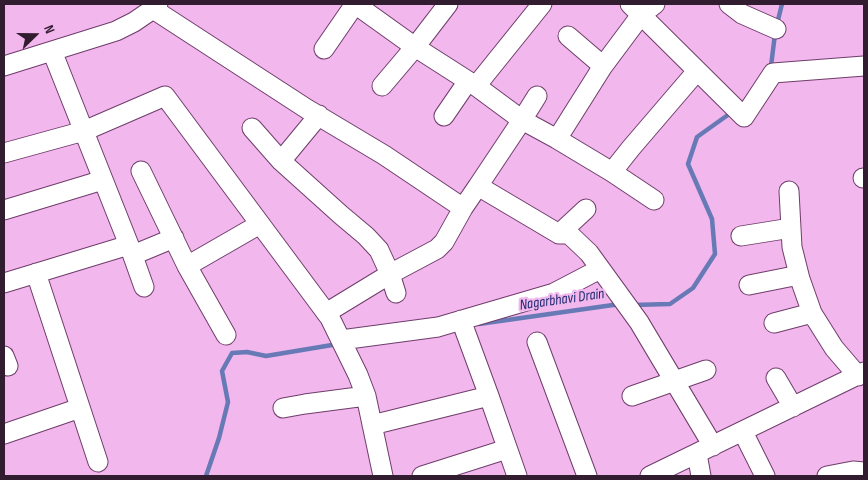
<!DOCTYPE html>
<html>
<head>
<meta charset="utf-8">
<style>
  body { margin:0 }
  #map { position:relative; width:868px; height:480px; overflow:hidden; background:#f2b7ec; font-family:"Sofia Sans Condensed",sans-serif }
  canvas { display:block }
  .frame { position:absolute; inset:0; border:5px solid #321c30; pointer-events:none }
  .north { position:absolute; left:10px; top:10px; width:50px; height:50px; -webkit-text-stroke:4px #f2b7ec; paint-order:stroke; rotate:68deg; font-size:14px; font-weight:700; line-height:20px; text-align:center; color:#321c30 }
  .north::after { content:''; display:block; margin:auto; width:18px; height:22px; background:#321c30; clip-path:polygon(50% 0,100% 100%,50% 72%,0 100%) }
</style>
</head>
<body>
<div id="map">
<canvas width="868" height="480"></canvas>
<div class="frame"></div>
<div class="north">N</div>
</div>
<script>
const ctx = document.querySelector('canvas').getContext('2d');
ctx.lineJoin = 'round';
const shape = rows => new Path2D(rows.map(r => 'M' + r).join(''));
function strokePath(path, color, width, dash) { ctx.strokeStyle = color; ctx.lineWidth = width; ctx.lineCap = dash ? 'butt' : 'round'; ctx.setLineDash(dash || []); ctx.stroke(path); }
function label(font, color, halo, rows, align = 'center') {
  ctx.font = font + ' "Sofia Sans Condensed",sans-serif'; ctx.lineWidth = 4.5; ctx.setLineDash([]); ctx.textBaseline = 'middle'; ctx.strokeStyle = halo; ctx.fillStyle = color; for (const [text, x, y, turn = 0] of rows) {
    ctx.save(); ctx.translate(x, y); ctx.rotate((+turn || 0) * Math.PI / 180); ctx.textAlign = isNaN(turn) ? turn : align; if (halo) ctx.strokeText(text, 0, 0); ctx.fillText(text, 0, 0); ctx.restore();
  }
}
const stream = shape([
  [777,24,782,4],
  [769,68,771,66,775,34],
  [633,305,670,304,693,288,715,254,712,219,688,164,697,137,732,112],
  [479,324,613,305,620,305],
  [206,476,219,438,228,402,222,371,232,353,247,352,266,356,338,344]
]);
const minor = shape([
  [355,4,415,47,476,86,522,120,557,139,603,66,641,15,655,4],
  [630,4,744,117,773,73,864,66],
  [729,4,742,14,776,29],
  [153,9,307,109,384,155,463,208,478,186,559,234,569,234,589,253,639,322,713,446],
  [568,36,603,66],
  [324,49,355,4],
  [52,51,129,245,144,287],
  [4,66,116,31,134,22,153,9,158,4],
  [382,86,415,47,448,4],
  [476,86,542,4],
  [444,116,468,81],
  [252,128,281,161,341,215,366,236,379,250,390,274,396,293],
  [557,139,612,172,631,148,697,71],
  [4,153,84,131,165,96,330,318,358,375,366,396,383,476],
  [281,161,319,115],
  [141,171,187,266,226,335],
  [612,172,654,200],
  [863,178,864,178],
  [478,186,522,120,537,96],
  [789,191,792,247,800,279,812,313,834,348,858,376],
  [4,210,103,180],
  [559,234,586,209],
  [741,236,791,228],
  [133,255,174,238],
  [187,266,260,224],
  [36,273,98,462],
  [4,283,129,245],
  [749,285,799,275],
  [326,313,390,274,437,249,444,242,463,208],
  [461,320,489,396,517,476],
  [774,323,812,313],
  [341,340,438,327,554,293,600,269],
  [537,342,587,476],
  [4,356,8,366],
  [776,378,793,407],
  [632,396,706,370],
  [283,408,305,404,366,396],
  [372,425,489,396],
  [743,432,765,476],
  [4,434,80,408],
  [697,454,701,476],
  [422,476,507,449],
  [650,476,864,372],
  [827,476,853,471,864,472]
]);
const waterNames = [
  ["Nagarbhavi Drain",562,300,-8]
];
strokePath(stream, '#677ab6', 4.5);
strokePath(minor, '#6f3d6b', 21);
strokePath(minor, '#fff', 19);
label('italic 15px', '#1c2971', '#f2b7ec', waterNames);
</script>
</body>
</html>
